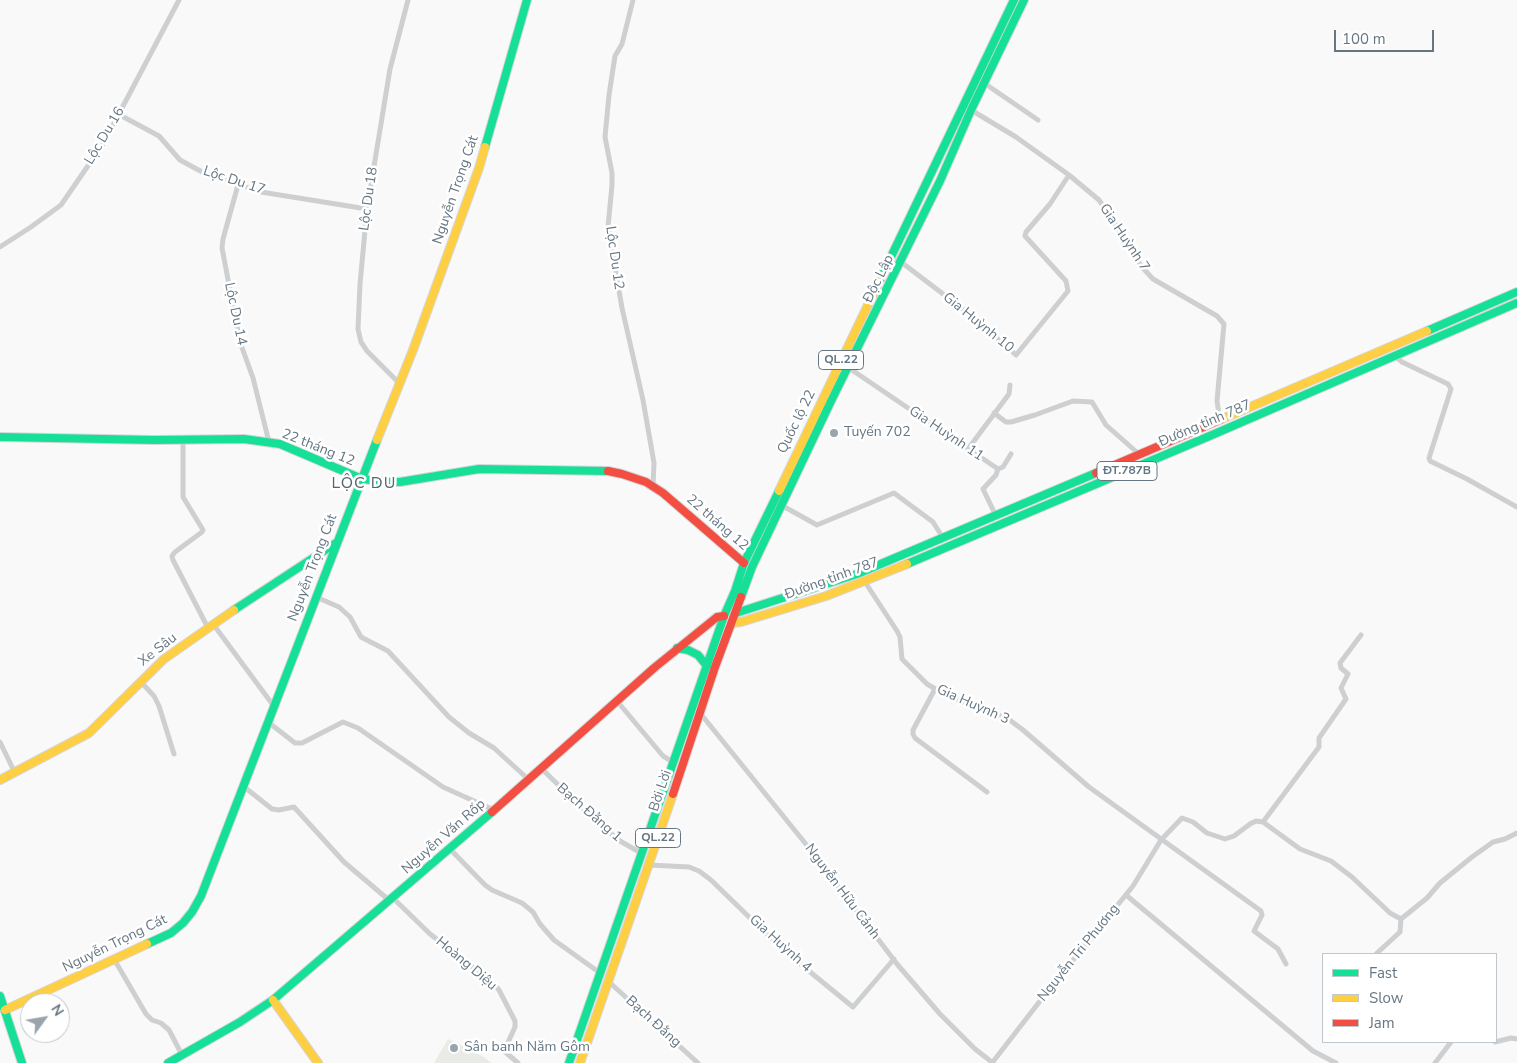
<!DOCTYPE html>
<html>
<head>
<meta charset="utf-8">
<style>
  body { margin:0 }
  #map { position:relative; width:1517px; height:1063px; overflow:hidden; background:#f9f9f9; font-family:"Nunito Sans",sans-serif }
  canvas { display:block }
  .legend { position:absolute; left:1322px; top:953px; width:175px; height:90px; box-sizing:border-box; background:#fff; border:1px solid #c1c8cd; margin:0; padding:6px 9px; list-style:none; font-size:15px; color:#657683 }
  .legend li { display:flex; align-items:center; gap:10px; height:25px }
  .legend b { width:25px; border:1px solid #c1c8cd }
  .north { position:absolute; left:20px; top:993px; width:50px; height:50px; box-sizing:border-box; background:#fff; border:1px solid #c1c8cd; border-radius:50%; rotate:58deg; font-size:14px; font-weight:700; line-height:20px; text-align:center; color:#657683 }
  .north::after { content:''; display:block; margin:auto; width:18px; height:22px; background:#99a4ac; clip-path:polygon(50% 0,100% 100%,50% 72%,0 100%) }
  .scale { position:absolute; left:1334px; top:30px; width:100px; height:22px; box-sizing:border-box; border:2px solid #657683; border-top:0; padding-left:6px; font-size:15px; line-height:18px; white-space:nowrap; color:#657683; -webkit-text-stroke:4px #fff; paint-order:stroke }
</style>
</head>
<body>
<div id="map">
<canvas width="1517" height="1063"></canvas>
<ul class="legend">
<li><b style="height:6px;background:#16e098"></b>Fast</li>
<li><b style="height:6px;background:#ffcf43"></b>Slow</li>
<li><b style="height:6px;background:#f24e42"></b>Jam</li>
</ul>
<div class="north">N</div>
<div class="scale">100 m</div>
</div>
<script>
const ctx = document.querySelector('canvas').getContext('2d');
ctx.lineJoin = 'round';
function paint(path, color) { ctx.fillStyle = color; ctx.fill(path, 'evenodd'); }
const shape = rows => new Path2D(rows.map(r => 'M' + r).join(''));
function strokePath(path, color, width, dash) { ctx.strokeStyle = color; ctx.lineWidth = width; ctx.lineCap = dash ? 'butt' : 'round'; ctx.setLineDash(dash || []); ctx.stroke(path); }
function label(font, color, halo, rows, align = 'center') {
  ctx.font = font + ' "Nunito Sans",sans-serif'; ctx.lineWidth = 5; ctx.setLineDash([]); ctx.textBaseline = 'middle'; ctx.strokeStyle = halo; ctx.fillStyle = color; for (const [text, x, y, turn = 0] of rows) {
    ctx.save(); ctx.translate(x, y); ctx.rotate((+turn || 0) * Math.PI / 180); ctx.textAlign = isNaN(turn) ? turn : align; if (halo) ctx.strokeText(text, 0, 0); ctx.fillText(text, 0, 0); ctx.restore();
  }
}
const green = shape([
  [448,1039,482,1056,492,1063,434,1063]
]);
const street = shape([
  [633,0,622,44,615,56,609,95,605,137,612,173,612,185,608,227,622,308,643,400,654,463,653,486],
  [984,83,1038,120],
  [971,110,1016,137,1069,175,1099,200,1120,231,1141,266,1153,279,1217,316,1224,324,1217,401,1220,421],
  [118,114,159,136,180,160,204,173,261,192,367,209],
  [238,185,223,239,222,248,240,342,253,378,269,442],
  [0,247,31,227,61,205,103,144,179,0],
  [901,262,972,316,1016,355,1068,291,1066,281,1025,236,1026,232,1050,204,1069,175],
  [1395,356,1402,362,1448,384,1451,389,1429,458,1430,461,1467,479,1517,507],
  [849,368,998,469],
  [400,384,367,351,361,342,358,329,360,284,367,209,390,69,408,0],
  [994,413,1006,422,1011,422,1035,415,1073,401,1092,402,1106,425,1140,455],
  [183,441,183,497,203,530,202,532,175,552,172,556,173,560,208,628],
  [968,449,1009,394,1010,385],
  [998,469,1003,467,1011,454],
  [781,505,817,525,894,493,933,522,943,538],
  [996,516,983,489,996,475,998,469],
  [865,582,897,631,900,637,902,659,927,684,949,697,1007,718,1023,730,1089,787,1261,911,1262,915,1254,931,1278,949,1286,964],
  [316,597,339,607,350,617,361,637,388,651,449,717,469,733,494,748,528,779],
  [213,624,273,705],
  [140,681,154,696,159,706,174,754],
  [935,689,913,730,913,734,915,738,987,792],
  [617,701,663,756,673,762],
  [700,713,805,843,897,964,940,1014,975,1049,993,1063],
  [268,722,295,743,302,743,343,722,358,728,443,787,494,810],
  [0,742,15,773],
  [541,768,592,818,620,841,641,853],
  [243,786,272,809,279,810,294,807,344,862,390,901],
  [1263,822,1319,747,1319,738,1346,699,1341,688,1348,674,1341,668,1340,663,1361,635],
  [450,849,485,885,492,890,522,903,533,912,540,924,554,940,600,973],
  [649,865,689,867,699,871,711,880,782,949,853,1007,894,959],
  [1126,895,1313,1051,1336,1063],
  [393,898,430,934,492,982,499,990,515,1021,515,1027,504,1051,518,1063],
  [1376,954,1400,932,1401,919],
  [114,959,146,1014,152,1020,161,1023,169,1030,182,1055],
  [608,981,698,1063],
  [1495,1042,1511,1038,1517,1039],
  [992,1063,1040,1001,1133,886,1161,840,1182,818,1193,822,1207,833,1225,839,1234,836,1250,824,1256,821,1263,822,1300,849,1331,861,1352,877,1390,913,1401,919,1427,898,1440,883,1472,857,1493,842,1505,839,1517,833],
  [1435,1063,1451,1042]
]);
const fast = shape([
  [485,147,527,0],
  [879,282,1014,0],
  [1427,331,1517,292],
  [0,437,154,440,244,439,280,444,362,479,387,482,400,482,479,469,608,471],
  [907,564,1212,435,1517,303],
  [741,597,752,567,831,401,940,181,971,110,1024,0],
  [234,610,336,543],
  [736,613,857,574,1096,473],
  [677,648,688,650,698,655,707,666],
  [147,944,171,933,183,923,192,912,201,896,377,440],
  [0,996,22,1063],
  [168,1063,240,1022,273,1000,492,812],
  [569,1063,724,616,735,591,744,563,779,491]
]);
const slow = shape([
  [1222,419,1427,331],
  [377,440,413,350,479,168,485,147],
  [779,491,879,282],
  [732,623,741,622,826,596,907,564],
  [0,780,89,733,164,659,234,610],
  [273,1000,318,1063],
  [5,1010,147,944],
  [580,1063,673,794]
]);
const jam = shape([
  [608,471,622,474,646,482,663,493,744,563],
  [1096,473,1222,419],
  [673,794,715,667,741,597],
  [492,812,654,668,717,617,724,616]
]);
const markers = [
  [834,433,5,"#99a4ac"],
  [454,1048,5,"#99a4ac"]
];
const shields = [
  [841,360,45],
  [1127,471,60],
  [658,838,45]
];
const shieldNames = [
  ["QL.22",841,360],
  ["ĐT.787B",1127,471],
  ["QL.22",658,838]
];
const streetNames = [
  ["Lộc Du 16",105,136,-59],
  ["Lộc Du 17",234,181,18],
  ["Nguyễn Trọng Cát",456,190,-71],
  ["Lộc Du 18",369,199,-82],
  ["Gia Huỳnh 7",1124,238,56],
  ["Lộc Du 12",614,258,82],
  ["Độc Lập",879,279,-64],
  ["Lộc Du 14",235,314,78],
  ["Gia Huỳnh 10",978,323,39],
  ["Quốc lộ 22",797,422,-64],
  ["Đường tỉnh 787",1205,424,-23],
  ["Gia Huỳnh 11",946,434,34],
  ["22 tháng 12",318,448,22],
  ["22 tháng 12",717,523,41],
  ["Nguyễn Trọng Cát",313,568,-69],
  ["Đường tỉnh 787",832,579,-20],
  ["Xe Sâu",158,650,-38],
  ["Gia Huỳnh 3",973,705,24],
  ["Bời Lời",661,791,-71],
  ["Bạch Đằng 1",589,813,41],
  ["Nguyễn Văn Rốp",444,837,-41],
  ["Nguyễn Hữu Cảnh",842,892,53],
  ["Nguyễn Trọng Cát",115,944,-26],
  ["Gia Huỳnh 4",780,944,42],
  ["Nguyễn Tri Phương",1079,953,-51],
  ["Hoàng Diệu",466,964,40],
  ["Bạch Đằng",653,1022,42]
];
const poiNames = [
  ["Tuyến 702",844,433],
  ["Sân banh Năm Gôm",464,1048]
];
const quarterNames = [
  ["LỘC DU",364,484]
];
paint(green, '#e8ebe6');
strokePath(fast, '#d5d6d7', 10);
strokePath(slow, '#d5d6d7', 10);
strokePath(jam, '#d5d6d7', 10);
strokePath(street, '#cecfd0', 5);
strokePath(fast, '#16e098', 8);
strokePath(slow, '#ffcf43', 8);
strokePath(jam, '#f24e42', 8);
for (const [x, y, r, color] of markers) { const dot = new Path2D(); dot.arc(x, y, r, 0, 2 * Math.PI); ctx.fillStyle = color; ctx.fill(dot); strokePath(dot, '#fff', 2); }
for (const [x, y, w] of shields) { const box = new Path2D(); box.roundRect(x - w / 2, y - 9.5, w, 19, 4); ctx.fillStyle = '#fff'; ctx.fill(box); strokePath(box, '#657683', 1); }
label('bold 12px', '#657683', null, shieldNames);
label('14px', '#657683', '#fff', streetNames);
label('14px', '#657683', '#fff', poiNames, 'left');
ctx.letterSpacing = '1px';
label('16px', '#57646e', '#fff', quarterNames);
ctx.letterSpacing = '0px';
</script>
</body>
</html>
